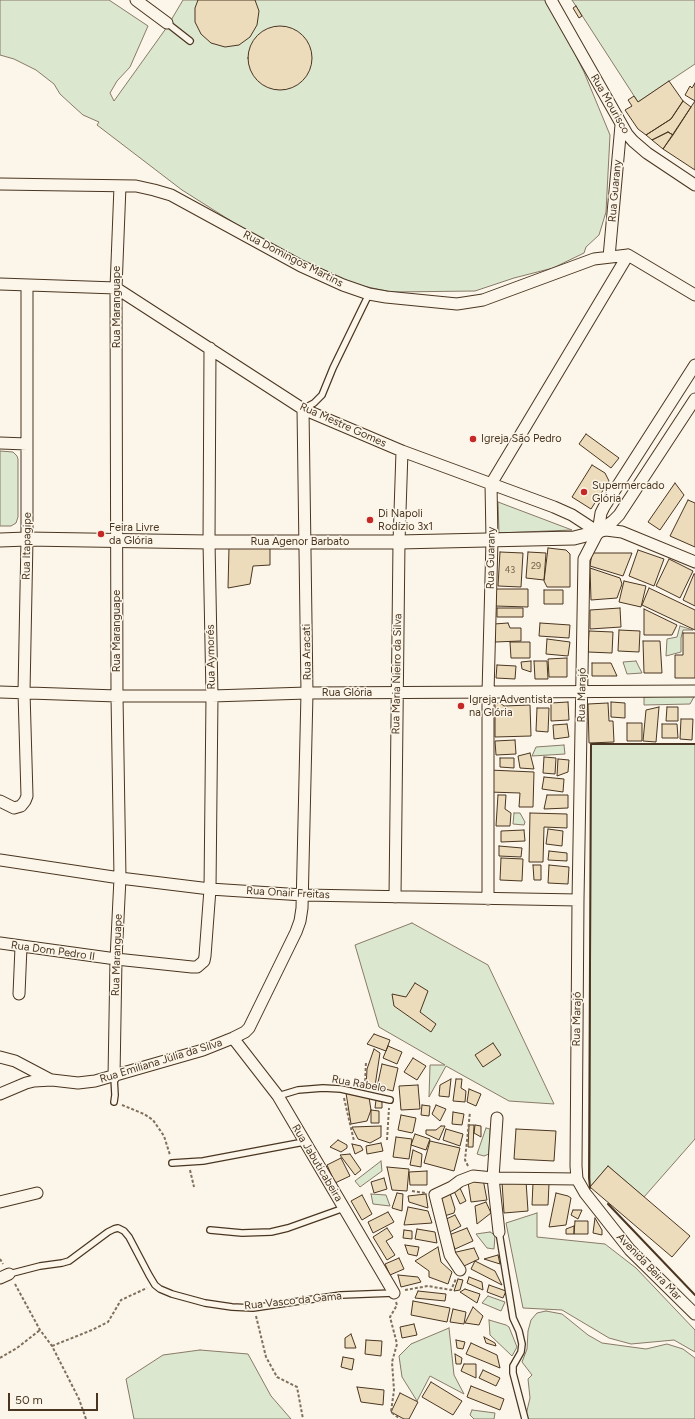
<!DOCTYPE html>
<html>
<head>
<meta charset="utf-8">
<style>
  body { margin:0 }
  #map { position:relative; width:695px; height:1419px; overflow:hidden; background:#fbf6e9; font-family:Figtree,sans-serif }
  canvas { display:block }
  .scale { position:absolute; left:8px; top:1393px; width:90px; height:18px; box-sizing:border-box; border:2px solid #4a3520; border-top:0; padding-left:5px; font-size:12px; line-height:14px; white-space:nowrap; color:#4a3520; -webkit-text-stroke:3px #fbf6e9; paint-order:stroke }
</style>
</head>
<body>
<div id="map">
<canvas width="695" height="1419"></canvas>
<div class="scale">50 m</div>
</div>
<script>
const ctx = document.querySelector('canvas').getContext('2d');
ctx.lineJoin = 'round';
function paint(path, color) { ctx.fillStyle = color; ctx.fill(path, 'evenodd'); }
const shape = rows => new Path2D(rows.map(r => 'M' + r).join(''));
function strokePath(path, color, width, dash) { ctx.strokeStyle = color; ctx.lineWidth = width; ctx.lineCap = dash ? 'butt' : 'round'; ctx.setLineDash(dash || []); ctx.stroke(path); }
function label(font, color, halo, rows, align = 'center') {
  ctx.font = font + ' Figtree,sans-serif'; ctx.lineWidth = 3; ctx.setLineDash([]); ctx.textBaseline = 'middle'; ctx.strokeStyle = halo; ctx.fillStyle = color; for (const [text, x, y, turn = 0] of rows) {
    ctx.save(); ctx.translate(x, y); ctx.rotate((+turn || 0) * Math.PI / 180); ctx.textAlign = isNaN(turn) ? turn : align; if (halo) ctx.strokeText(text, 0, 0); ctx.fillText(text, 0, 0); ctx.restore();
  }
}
const green = shape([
  [0,0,109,0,148,26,130,67,117,81,110,93,114,101,167,27,183,0,546,0,557,18,584,72,610,135,606,212,599,235,586,247,584,253,553,268,514,278,475,291,392,292,333,280,288,257,182,190,97,125,99,122,83,115,73,106,60,94,54,84,36,70,14,59,0,55,0,0],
  [572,0,695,0,695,64,638,102,572,0],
  [0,451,13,452,17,456,18,459,18,517,16,523,11,526,0,526,0,451],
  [498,502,572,530,499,533,498,502],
  [680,626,693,630,683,630,681,638,681,652,666,656,667,639,677,637,680,626],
  [636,661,642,673,627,674,623,662,636,661],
  [695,695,690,704,644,705,644,697,695,695],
  [591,744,695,744,695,1139,644,1197,608,1166,590,1187,591,744],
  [564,745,565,754,532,756,536,747,564,745],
  [514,813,520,813,525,822,524,825,513,824,514,813],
  [412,923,488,965,554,1104,509,1101,446,1066,429,1097,430,1065,445,1065,379,1027,355,945,412,923],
  [486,1128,490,1129,489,1154,484,1156,477,1154,486,1128],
  [381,1161,382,1171,360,1187,355,1181,381,1161],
  [371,1194,386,1195,390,1206,373,1204,371,1194],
  [537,1213,537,1237,605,1244,636,1268,695,1330,695,1352,674,1340,631,1344,609,1338,562,1310,523,1308,506,1223,537,1213],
  [490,1232,495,1235,494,1249,487,1248,476,1234,490,1232],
  [488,1296,505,1302,501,1311,482,1303,488,1296],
  [546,1311,562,1314,588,1335,602,1343,646,1349,667,1344,683,1349,695,1358,695,1419,525,1419,530,1398,528,1379,532,1375,522,1362,527,1349,528,1331,531,1320,537,1313,546,1311],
  [489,1320,506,1325,509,1327,517,1347,512,1356,490,1335,489,1320],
  [449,1328,454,1375,464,1394,430,1376,417,1401,402,1377,399,1356,411,1344,449,1328],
  [200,1350,248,1354,271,1396,291,1419,134,1419,126,1379,163,1355,200,1350],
  [472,1410,495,1413,494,1419,474,1419,470,1415,472,1410]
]);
const building = shape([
  [198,0,255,0,259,11,257,25,250,37,239,45,225,47,211,43,201,34,195,22,195,8,198,0],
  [576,6,582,16,579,18,573,8,576,6],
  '248 58a32 32 0 1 1 64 0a32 32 0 1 1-64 0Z',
  [669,81,683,101,671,119,646,135,638,129,625,110,632,106,628,100,634,96,638,102,669,81],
  [695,83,695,101,685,95,690,86,692,88,695,83],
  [683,101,691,107,673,135,668,132,652,140,646,135,671,119,683,101],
  [695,101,695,170,663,149,695,101],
  [668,132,673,135,663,149,652,140,668,132],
  [586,434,619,458,611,468,579,444,586,434],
  [592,465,605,473,609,481,591,509,572,497,592,465],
  [675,483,684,495,660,530,648,522,675,483],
  [688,500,695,503,695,547,670,536,688,500],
  [270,546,270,565,253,566,250,584,228,588,229,547,270,546],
  [548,548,566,550,570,554,570,587,547,587,544,581,548,548],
  [638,550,664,559,654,586,629,576,638,550],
  [500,552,523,553,521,587,498,586,500,552],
  [528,552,546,553,544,580,526,578,528,552],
  [592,553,632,553,623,576,590,566,592,553],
  [669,559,693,571,680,598,656,586,669,559],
  [590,568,620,578,622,584,617,598,591,600,590,568],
  [694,574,695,574,695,606,683,600,694,574],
  [624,581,646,586,641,607,619,602,624,581],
  [649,588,695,610,695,630,642,605,649,588],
  [495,589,528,589,528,607,495,606,495,589],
  [544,590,563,590,563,604,544,604,544,590],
  [497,608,523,608,523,617,497,617,497,608],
  [620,608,621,627,590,629,590,610,620,608],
  [644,609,677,625,672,635,644,635,644,609],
  [508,623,510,628,521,628,521,641,495,642,494,624,508,623],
  [540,623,570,625,569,638,539,636,540,623],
  [619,630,640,631,639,652,618,651,619,630],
  [589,631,613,632,612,653,588,652,589,631],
  [683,633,695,633,695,678,675,678,675,655,683,655,683,633],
  [547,639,570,642,568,656,546,654,547,639],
  [643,641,660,641,662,673,644,673,643,641],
  [510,642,530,642,530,658,511,658,510,642],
  [567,658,567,677,549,677,548,659,567,658],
  [531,661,531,672,522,669,521,662,531,661],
  [534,661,547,661,548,679,535,679,534,661],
  [592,663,611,663,617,676,592,676,592,663],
  [497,665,516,666,515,679,496,678,497,665],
  [568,702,569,720,551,721,551,703,568,702],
  [611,702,625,703,625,718,611,717,611,702],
  [495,703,500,703,504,706,530,705,531,736,495,737,495,703],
  [608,703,609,721,613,721,614,742,589,743,588,704,608,703],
  [659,707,656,742,643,741,646,710,659,707],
  [667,707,678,707,678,721,666,721,667,707],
  [537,708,549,708,548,732,536,731,537,708],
  [681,719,693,719,692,740,680,739,681,719],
  [627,723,642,723,642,741,627,741,627,723],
  [567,724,569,737,554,739,553,725,567,724],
  [662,724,677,724,678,738,662,738,662,724],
  [515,740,516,754,496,755,495,741,515,740],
  [530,753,534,769,520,768,518,756,530,753],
  [544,757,556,758,555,774,543,773,544,757],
  [500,758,514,758,514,768,500,767,500,758],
  [558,759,569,760,568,772,557,776,558,759],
  [489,770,534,772,533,807,519,807,520,793,489,792,489,770],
  [544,777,564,779,563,792,542,789,544,777],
  [498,795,506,795,505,809,511,813,510,826,496,826,498,795],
  [547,795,568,795,568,808,544,809,547,795],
  [530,813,567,814,567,828,544,827,543,862,529,862,530,813],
  [548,829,563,831,562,846,546,844,548,829],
  [524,830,525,841,501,842,501,831,524,830],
  [499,846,522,848,521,857,499,856,499,846],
  [549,851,567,853,567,861,548,860,549,851],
  [501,858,523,859,522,881,500,880,501,858],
  [533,865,541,865,541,880,534,880,533,865],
  [549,865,569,867,568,884,548,883,549,865],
  [415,983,428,991,420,1012,436,1024,431,1032,394,1006,392,994,406,997,415,983],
  [374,1034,390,1040,386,1051,367,1044,374,1034],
  [493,1043,501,1055,483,1067,475,1055,493,1043],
  [388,1046,402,1052,397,1064,383,1058,388,1046],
  [374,1049,380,1053,375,1086,366,1087,367,1069,374,1049],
  [413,1058,426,1066,417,1080,404,1072,413,1058],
  [382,1064,398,1068,393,1091,377,1087,382,1064],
  [451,1079,449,1097,439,1096,440,1085,451,1079],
  [456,1079,462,1079,461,1088,466,1091,465,1102,453,1101,456,1079],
  [418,1085,420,1109,401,1110,399,1086,418,1085],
  [469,1089,481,1094,476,1106,467,1102,469,1089],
  [346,1093,369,1097,371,1110,367,1121,351,1124,346,1093],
  [376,1100,382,1102,382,1108,375,1108,376,1100],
  [422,1105,430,1106,429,1116,421,1115,422,1105],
  [436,1105,446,1109,440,1121,432,1114,436,1105],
  [371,1110,379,1111,379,1123,371,1123,371,1110],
  [453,1112,464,1114,462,1125,452,1124,453,1112],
  [401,1115,416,1118,413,1132,412,1133,398,1130,401,1115],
  [469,1125,474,1125,473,1147,468,1147,469,1125],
  [475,1125,481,1126,481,1137,474,1133,475,1125],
  [381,1126,381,1137,370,1143,358,1139,352,1127,381,1126],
  [441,1126,445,1126,439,1140,426,1134,426,1130,436,1130,441,1126],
  [446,1129,463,1134,460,1146,443,1140,446,1129],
  [516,1129,556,1131,554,1161,514,1159,516,1129],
  [415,1134,430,1139,426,1150,411,1145,415,1134],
  [396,1137,412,1139,409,1159,393,1157,396,1137],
  [338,1140,347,1145,347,1148,341,1152,330,1147,338,1140],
  [430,1141,460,1148,454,1171,424,1163,430,1141],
  [381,1143,383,1151,367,1154,366,1146,381,1143],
  [352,1144,361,1146,363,1150,355,1154,352,1144],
  [413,1150,422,1154,421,1167,410,1165,413,1150],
  [350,1154,361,1170,355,1175,340,1155,350,1154],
  [341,1158,350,1176,335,1183,327,1165,341,1158],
  [608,1166,690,1236,672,1257,590,1187,608,1166],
  [387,1167,409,1169,407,1191,392,1190,387,1167],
  [427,1171,427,1185,410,1185,409,1172,427,1171],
  [384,1178,387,1189,374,1193,371,1182,384,1178],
  [483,1179,487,1200,471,1202,468,1182,483,1179],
  [526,1181,528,1211,504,1213,502,1182,526,1181],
  [533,1183,549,1184,548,1205,532,1205,533,1183],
  [460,1188,466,1201,460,1204,454,1191,460,1188],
  [449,1190,455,1209,454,1213,441,1217,434,1194,449,1190],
  [397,1193,403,1194,402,1211,392,1208,397,1193],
  [556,1193,568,1196,571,1198,566,1225,549,1227,556,1193],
  [426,1194,428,1208,409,1202,408,1196,426,1194],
  [362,1195,372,1214,362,1220,351,1201,362,1195],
  [486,1202,491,1213,477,1224,475,1206,486,1202],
  [408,1207,428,1211,432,1223,404,1225,408,1207],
  [573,1210,582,1210,578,1219,571,1215,573,1210],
  [388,1212,394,1222,373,1233,368,1222,388,1212],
  [455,1215,461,1226,448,1233,442,1221,455,1215],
  [595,1218,602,1230,602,1235,593,1233,595,1218],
  [575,1221,588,1221,588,1234,574,1234,575,1221],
  [574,1226,574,1234,566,1234,566,1229,574,1226],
  [387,1228,393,1237,386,1241,395,1255,387,1260,373,1237,387,1228],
  [467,1228,473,1241,455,1249,449,1235,467,1228],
  [417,1229,435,1232,437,1243,415,1239,417,1229],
  [404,1230,412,1231,412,1239,403,1238,404,1230],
  [405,1245,419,1247,417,1256,408,1254,405,1245],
  [438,1247,441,1262,452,1272,448,1284,429,1277,429,1271,415,1261,438,1247],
  [474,1248,479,1259,464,1266,452,1253,474,1248],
  [498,1255,500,1264,484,1259,498,1255],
  [399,1258,404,1269,390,1275,385,1264,399,1258],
  [475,1261,495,1271,502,1285,471,1269,475,1261],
  [398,1275,418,1277,421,1282,401,1287,398,1275],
  [469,1277,482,1282,483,1290,467,1283,469,1277],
  [458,1279,463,1280,460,1290,454,1291,458,1279],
  [489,1285,506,1291,503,1298,487,1292,489,1285],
  [465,1289,480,1294,477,1303,460,1292,465,1289],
  [418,1291,446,1294,445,1301,415,1298,418,1291],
  [413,1301,450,1308,447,1322,411,1315,413,1301],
  [473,1307,483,1316,479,1325,465,1323,473,1307],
  [453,1309,466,1312,464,1324,450,1322,453,1309],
  [414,1324,417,1335,402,1338,400,1327,414,1324],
  [351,1334,356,1348,345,1348,345,1338,351,1334],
  [484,1337,495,1343,496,1346,486,1343,484,1337],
  [366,1340,382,1341,381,1356,365,1354,366,1340],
  [456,1340,465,1342,463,1349,457,1348,456,1340],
  [471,1343,497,1355,500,1368,466,1354,471,1343],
  [455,1354,462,1358,461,1364,456,1364,455,1354],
  [343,1357,354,1359,352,1370,341,1367,343,1357],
  [464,1364,476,1364,476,1378,461,1371,464,1364],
  [483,1370,500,1378,496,1386,479,1378,483,1370],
  [431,1382,462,1401,453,1415,422,1397,431,1382],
  [471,1386,504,1399,500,1410,467,1397,471,1386],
  [357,1387,384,1390,383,1405,361,1402,357,1387],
  [400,1393,418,1402,409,1419,404,1419,391,1412,400,1393]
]);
const path = shape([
  [365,1086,366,1061],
  [344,1098,354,1141],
  [122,1105,144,1114,153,1120,164,1136,170,1155],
  [387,1140,389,1108],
  [468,1166,465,1160,470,1112],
  [190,1170,194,1187],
  [412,1191,425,1193],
  [0,1259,3,1264],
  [15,1284,40,1330,52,1346,79,1399,86,1419],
  [405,1290,428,1286,451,1290,456,1279],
  [396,1302,397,1305,390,1317,397,1344,392,1362,394,1390,391,1412,400,1419],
  [256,1316,266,1357,277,1377,297,1387,303,1419],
  [52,1346,92,1330,108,1322,121,1300,147,1288],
  [0,1358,17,1348,40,1330]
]);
const service = shape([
  [167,23,190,41],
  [303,409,314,403,322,395,333,368,369,294],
  [278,1096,298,1090,323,1088,341,1089,390,1100],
  [114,1102,115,1095,114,1077],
  [172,1163,203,1161,304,1142],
  [210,1230,242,1233,271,1232,288,1228,344,1208],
  [499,1232,513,1318,519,1331,522,1344,521,1352,513,1366,513,1373,525,1419],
  [9,1274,40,1266,62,1263,69,1261,108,1232,114,1229,118,1228,124,1231,129,1237,149,1275,155,1285,160,1289,172,1294,205,1303,232,1307,253,1308,341,1295,394,1293]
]);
const minor = shape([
  [136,0,167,23],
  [551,0,627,134,633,141,647,153,695,185],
  [0,184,136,186,154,190,171,195,301,266,343,285,369,294,386,297,457,304,483,300,594,259,628,255,695,295],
  [609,257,621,125],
  [0,284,116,288,303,409,402,451,554,507,572,515,598,532,606,530,622,532,695,562],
  [695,365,604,507,601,513,598,532,584,559,578,900,576,1166,577,1179,585,1193,630,1250,695,1314],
  [0,443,27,444],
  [601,530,613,521,619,515,695,399],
  [0,692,117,696,212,696,307,693,695,691],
  [0,801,14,808,21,806,25,801,27,796,24,692,27,539,27,285],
  [0,860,120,878,210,889,303,895,578,900],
  [395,897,399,542,402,451],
  [488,899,488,693,492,540,491,484,628,255],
  [0,943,116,959,192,967,197,967,204,961,205,956,210,889,212,696,209,542,210,348],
  [19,994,21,947],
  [233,1038,278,1096,394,1293],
  [0,1057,15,1061,51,1080],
  [114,1077,116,959,120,878,117,696,116,288,120,186],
  [0,1094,26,1083,34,1081,52,1080,78,1083,95,1081,203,1050,233,1038,245,1032,249,1028,296,932,300,921,302,908,307,693,303,409],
  [497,1118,493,1178,499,1232],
  [0,1202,37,1193],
  [460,1270,450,1255,435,1195,452,1187,460,1181,473,1176,493,1178,577,1179],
  [0,1278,9,1274]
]);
const tertiary = shape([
  [0,540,27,539,209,542,399,542,574,538,598,532]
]);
const wall = shape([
  [590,1188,589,1178,591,744,695,744],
  [608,1204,695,1295]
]);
const markers = [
  [473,439,4,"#c62828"],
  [584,492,4,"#c62828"],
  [370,520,4,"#c62828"],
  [101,534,4,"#c62828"],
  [461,706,4,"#c62828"]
];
const numberNames = [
  ["29",536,566],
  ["43",510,570]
];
const streetNames = [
  ["Rua Mourisco",610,104,60],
  ["Rua Guarany",615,191,-85],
  ["Rua Domingos Martins",293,259,27],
  ["Rua Maranguape",117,307,-90],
  ["Rua Mestre Gomes",343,425,24],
  ["Rua Agenor Barbato",300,542],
  ["Rua Itapagipe",27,546,-89],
  ["Rua Guarany",491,558,-89],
  ["Rua Maranguape",117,631,-90],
  ["Rua Aracati",307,652,-91],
  ["Rua Aymorés",211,657,-91],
  ["Rua Maria Nieiro da Silva",397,674,-89],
  ["Rua Glória",347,693],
  ["Rua Marajó",582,695,-89],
  ["Rua Onair Freitas",288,893,3],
  ["Rua Dom Pedro II",53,951,8],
  ["Rua Maranguape",117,955,-88],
  ["Rua Marajó",577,1019,-89],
  ["Rua Emiliana Júlia da Silva",161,1061,-17],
  ["Rua Rabelo",359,1084,10],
  ["Rua Jabuticabeira",317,1163,59],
  ["Avenida Beira Mar",649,1267,46],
  ["Rua Vasco da Gama",293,1301,-6]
];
const poiNames = [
  ["Igreja São Pedro",481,439],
  ["Supermercado",592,486],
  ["Glória",592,499],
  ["Di Napoli",378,514],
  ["Rodízio 3x1",378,527],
  ["Feira Livre",109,528],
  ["da Glória",109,541],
  ["Igreja Adventista",469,700],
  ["na Glória",469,713]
];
paint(green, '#dce7d0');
strokePath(green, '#887966', 1);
paint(building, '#ecdcbc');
strokePath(building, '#4a3520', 1);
strokePath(service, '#4a3520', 8);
strokePath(minor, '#4a3520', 13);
strokePath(tertiary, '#4a3520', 15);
strokePath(path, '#7f6f5c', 2, [3, 2]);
strokePath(service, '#fbf6e9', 5.5);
strokePath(minor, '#fbf6e9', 11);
strokePath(tertiary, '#fbf6e9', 13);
strokePath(wall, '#4a3520', 2);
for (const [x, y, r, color] of markers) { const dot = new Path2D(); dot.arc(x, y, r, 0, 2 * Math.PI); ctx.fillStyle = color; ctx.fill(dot); strokePath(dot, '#fbf6e9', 1.5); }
label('9px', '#725f47', null, numberNames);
label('11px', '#4a3520', '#fbf6e9', streetNames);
label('11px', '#4a3520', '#fbf6e9', poiNames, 'left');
</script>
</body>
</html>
